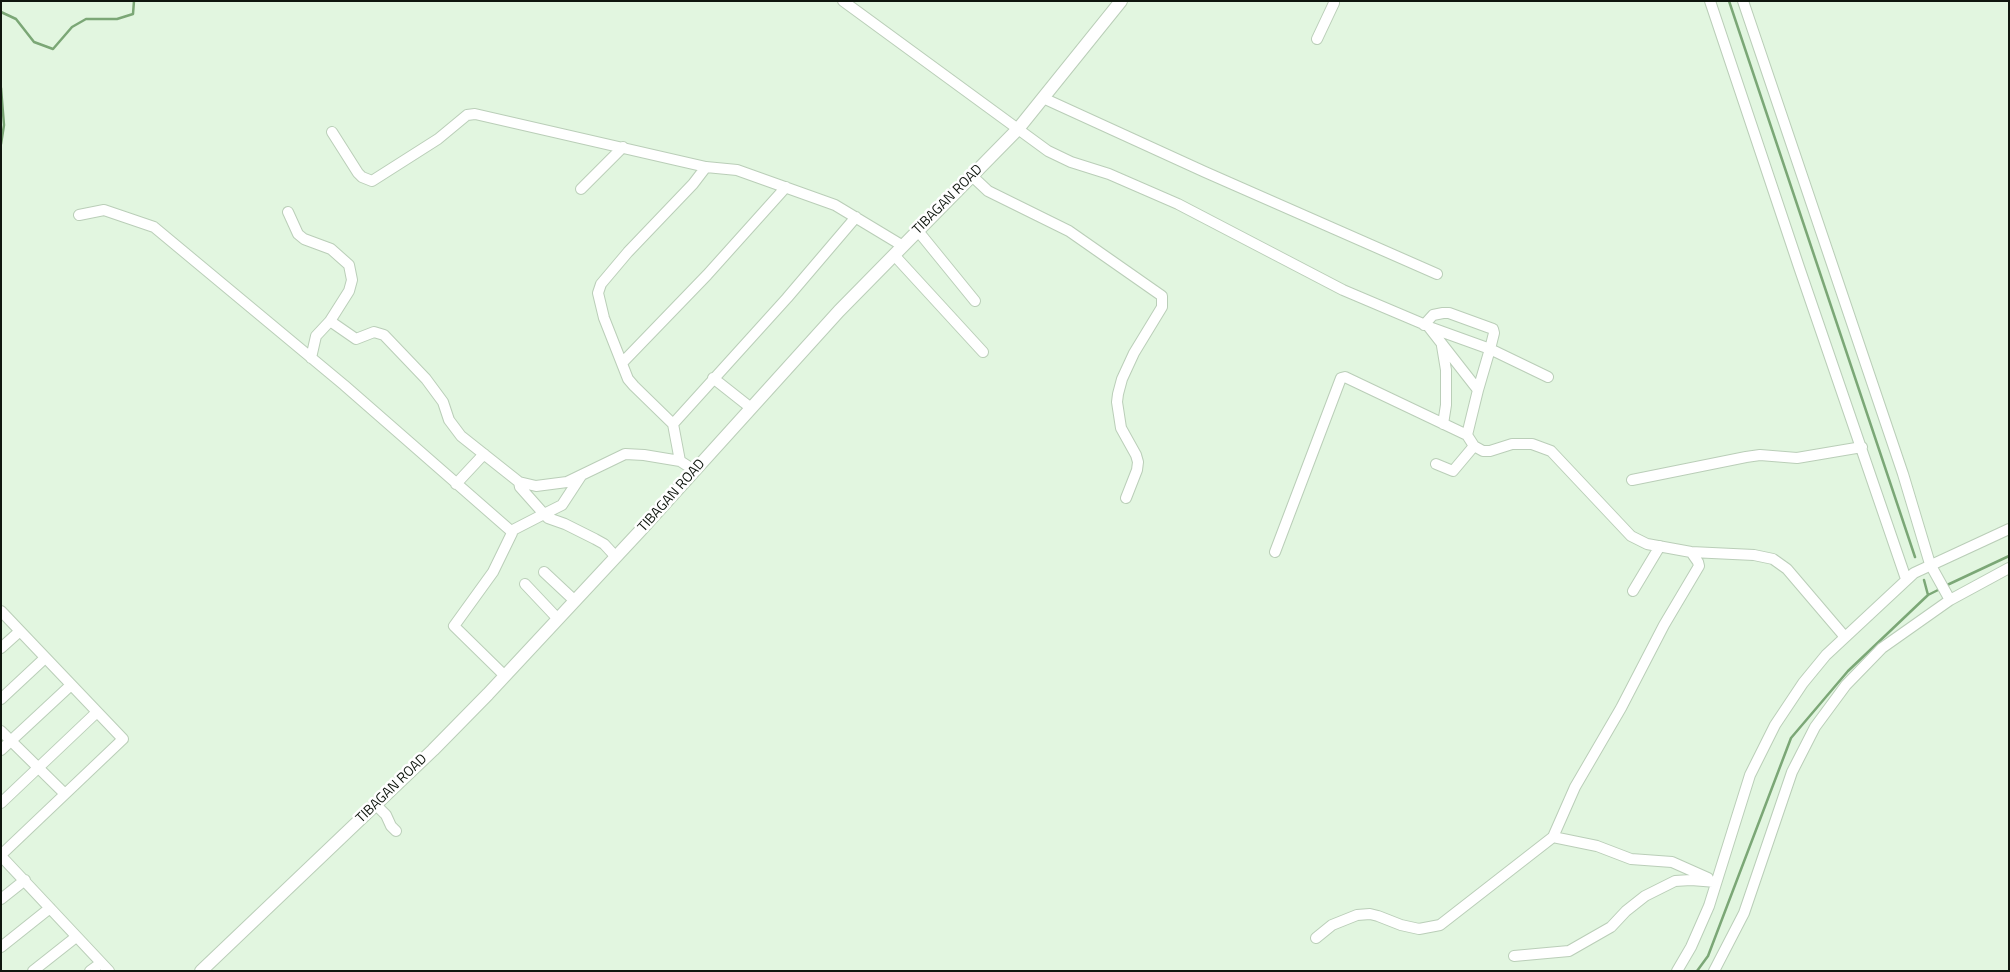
<!DOCTYPE html>
<html>
<head>
<meta charset="utf-8">
<style>
  body { margin:0 }
  #map { position:relative; width:2010px; height:972px; overflow:hidden; background:#e2f6e0; font-family:"Titillium Web",sans-serif }
  canvas { display:block }
  .frame { position:absolute; inset:0; border:2px solid #0f160e; pointer-events:none }
</style>
</head>
<body>
<div id="map">
<canvas width="2010" height="972"></canvas>
<div class="frame"></div>
</div>
<script>
const ctx = document.querySelector('canvas').getContext('2d');
ctx.lineJoin = 'round';
const shape = rows => new Path2D(rows.map(r => 'M' + r).join(''));
function strokePath(path, color, width, dash) { ctx.strokeStyle = color; ctx.lineWidth = width; ctx.lineCap = dash ? 'butt' : 'round'; ctx.setLineDash(dash || []); ctx.stroke(path); }
function label(font, color, halo, rows, align = 'center') {
  ctx.font = font + ' "Titillium Web",sans-serif'; ctx.lineWidth = 5; ctx.setLineDash([]); ctx.textBaseline = 'middle'; ctx.strokeStyle = halo; ctx.fillStyle = color; for (const [text, x, y, turn = 0] of rows) {
    ctx.save(); ctx.translate(x, y); ctx.rotate((+turn || 0) * Math.PI / 180); ctx.textAlign = isNaN(turn) ? turn : align; if (halo) ctx.strokeText(text, 0, 0); ctx.fillText(text, 0, 0); ctx.restore();
  }
}
const stream = shape([
  [1729,1,1915,557],
  [1,12,16,19,34,42,53,49,72,27,86,19,117,19,133,14,134,1],
  [1,88,4,125,1,144],
  [1924,580,1928,595],
  [1945,586,2009,556],
  [1697,971,1708,956,1791,738,1848,671,1928,595,1940,589]
]);
const minor = shape([
  [843,1,1048,151,1071,162,1109,174,1178,204,1343,290,1428,326,1478,390,1467,435,1474,446,1483,451,1490,451,1512,444,1532,444,1551,451,1631,536,1647,544,1691,552,1754,555,1773,559,1787,569,1845,637],
  [1710,1,1799,267,1906,579],
  [1743,1,1903,474,1930,564,1950,600],
  [1317,39,1334,3],
  [1043,98,1205,172,1437,274],
  [332,132,358,173,362,177,372,181,438,139,467,115,475,114,706,167,737,170,835,205,903,246],
  [972,176,988,191,1069,231,1162,296,1162,307,1134,353,1122,379,1118,394,1117,402,1121,428,1136,455,1138,462,1137,470,1126,498],
  [581,189,623,147],
  [288,212,298,234,304,239,331,249,349,265,352,280,349,291,330,321,316,336,311,358],
  [79,215,104,210,154,227,344,385,511,531,512,533,493,572,454,626,504,675],
  [918,231,975,301],
  [894,255,983,352],
  [330,321,356,339,374,332,384,335,426,379,443,402,449,420,461,436,519,482,536,486,567,482,625,454,644,455,680,461,694,470],
  [1424,325,1433,315,1443,313,1449,313,1493,329,1494,333,1490,349,1478,390],
  [1429,327,1490,349,1548,377],
  [1442,346,1446,370,1446,405,1443,424],
  [622,363,707,275,786,187],
  [713,378,751,408],
  [673,424,787,298,856,217],
  [680,461,673,424,634,386,628,379,604,318,598,293,601,284,628,252,693,184,706,167],
  [1436,464,1453,471,1474,446],
  [1632,480,1746,457,1760,455,1797,458,1862,447],
  [519,482,520,487,544,514,562,505,581,476],
  [456,484,484,454],
  [511,531,544,514,548,518,565,524,595,539,604,544,616,557],
  [1275,552,1341,378,1345,377,1467,435],
  [544,572,575,601],
  [525,584,558,619],
  [1633,591,1660,546],
  [1,611,123,739,1,855],
  [1,648,20,631],
  [1,699,45,658],
  [1,731,65,794],
  [1,750,71,685],
  [1,803,97,712],
  [376,805,386,815,391,826,396,831],
  [1553,837,1597,846,1631,859,1672,862,1708,878],
  [1,856,109,971],
  [1,899,25,880],
  [1316,938,1332,925,1357,915,1370,914,1378,916,1401,925,1419,929,1440,925,1553,837,1575,787,1621,708,1664,625,1699,566,1698,562,1691,552],
  [1,947,50,908],
  [1514,956,1569,951,1611,927,1626,911,1645,896,1675,881,1691,880,1716,882],
  [33,971,76,937],
  [90,971,101,963],
  [1677,971,1691,947,1709,906,1750,775,1775,725,1803,683,1826,655,1914,573,2009,529],
  [1714,971,1744,913,1792,772,1815,727,1846,685,1882,648,1950,600,2009,568]
]);
const major = shape([
  [201,971,433,750,488,694,640,531,839,311,1018,129,1121,1]
]);
const streetNames = [
  ["TIBAGAN ROAD",948,200,-45],
  ["TIBAGAN ROAD",672,496,-48],
  ["TIBAGAN ROAD",392,789,-44]
];
strokePath(stream, '#7ba776', 2.5);
strokePath(minor, '#baceb8', 12);
strokePath(major, '#baceb8', 14);
strokePath(minor, '#fff', 10);
strokePath(major, '#fff', 12);
label('14px', '#0f160e', '#fff', streetNames);
</script>
</body>
</html>
